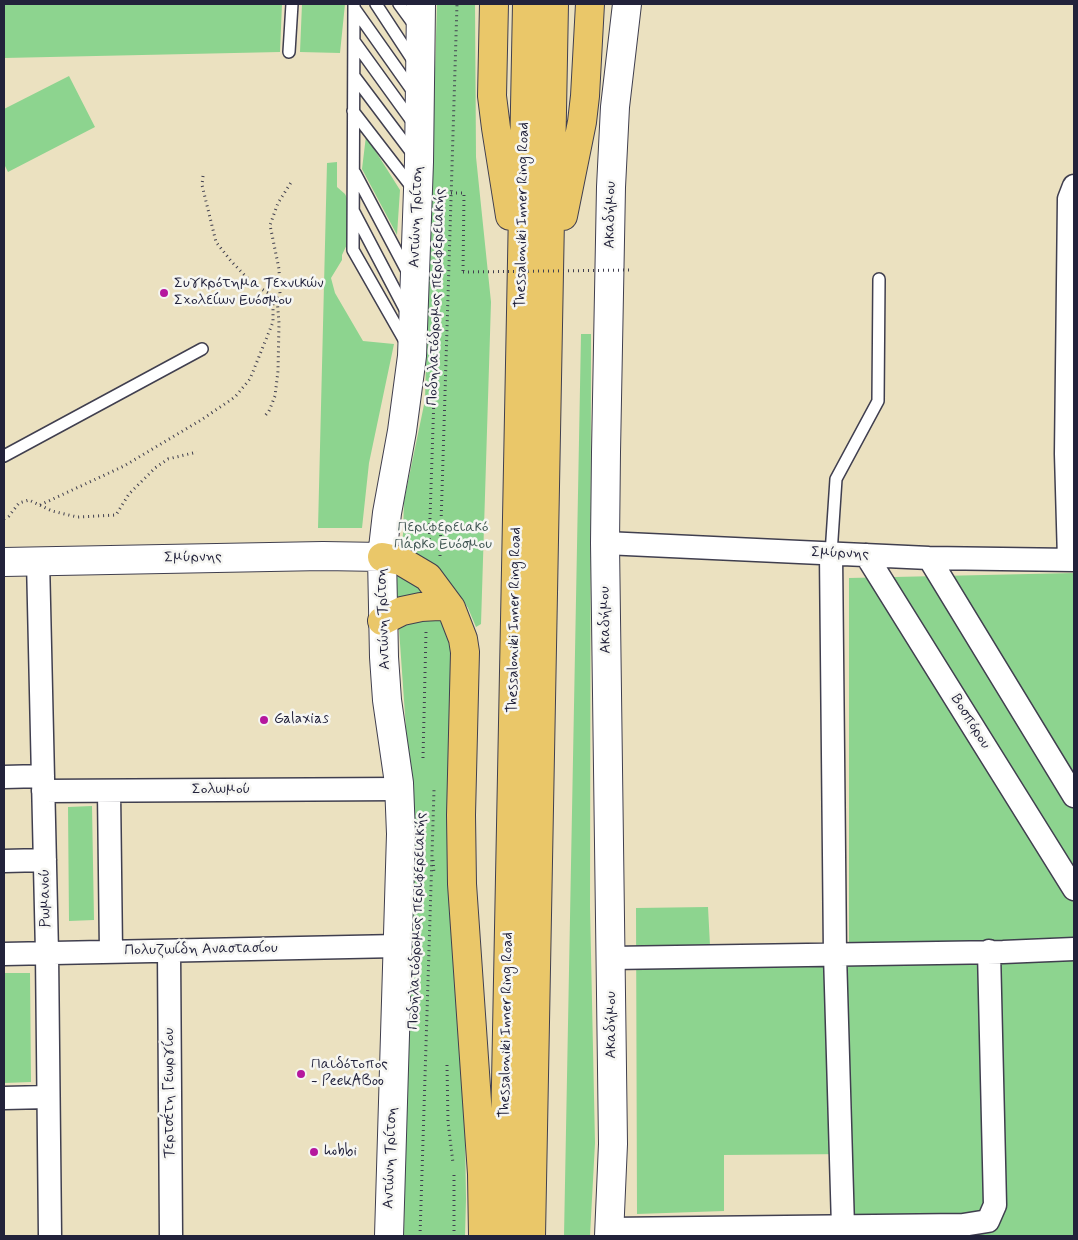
<!DOCTYPE html>
<html>
<head>
<meta charset="utf-8">
<style>
  body { margin:0 }
  #map { position:relative; width:1078px; height:1240px; overflow:hidden; background:#ebe1c0; font-family:Mynerve,sans-serif }
  canvas { display:block }
  .frame { position:absolute; inset:0; border:5px solid #22223b; pointer-events:none }
</style>
</head>
<body>
<div id="map">
<canvas width="1078" height="1240"></canvas>
<div class="frame"></div>
</div>
<script>
const ctx = document.querySelector('canvas').getContext('2d');
ctx.lineJoin = 'round';
function paint(path, color) { ctx.fillStyle = color; ctx.fill(path, 'evenodd'); }
const shape = rows => new Path2D(rows.map(r => 'M' + r).join(''));
function strokePath(path, color, width, dash) { ctx.strokeStyle = color; ctx.lineWidth = width; ctx.lineCap = dash ? 'butt' : 'round'; ctx.setLineDash(dash || []); ctx.stroke(path); }
function label(font, color, halo, rows, align = 'center') {
  ctx.font = font + ' Mynerve,sans-serif'; ctx.lineWidth = 5; ctx.setLineDash([]); ctx.textBaseline = 'middle'; ctx.strokeStyle = halo; ctx.fillStyle = color; for (const [text, x, y, turn = 0] of rows) {
    ctx.save(); ctx.translate(x, y); ctx.rotate((+turn || 0) * Math.PI / 180); ctx.textAlign = isNaN(turn) ? turn : align; if (halo) ctx.strokeText(text, 0, 0); ctx.fillText(text, 0, 0); ctx.restore();
  }
}
const green = shape([
  [4,4,282,4,280,52,4,58],
  [302,4,345,4,340,53,300,52],
  [437,4,475,4,476,157,491,302,481,624,476,627,468,608,456,590,443,578,450,638,464,1068,466,1199,465,1236,404,1236,407,947,410,786,396,586,403,534,404,501,425,400],
  [69,76,95,127,8,172,4,164,4,109],
  [366,136,400,190,397,235,362,169],
  [337,162,337,187,345,194,350,204,349,240,342,255,342,260,331,278,335,293,363,341,394,344,369,463,362,528,318,528,327,163],
  [581,334,591,334,590,907,595,1143,590,1236,564,1236],
  [1074,573,1074,1236,855,1236,852,1154,724,1155,724,1211,637,1214,636,908,708,907,711,965,849,965,849,578],
  [92,806,94,920,69,921,68,807],
  [4,973,30,973,31,1082,4,1083]
]);
const path = shape([
  [203,176,202,185,216,242,231,261,253,284,277,298,279,323,278,371,275,396,269,411,264,417],
  [441,193,464,193,463,272],
  [40,505,124,466,201,420,235,397,250,379,273,322,273,301,280,294,279,269,270,225,278,203,292,181],
  [4,519,9,516,19,503,29,500,52,511,77,517,116,515,129,494,155,468,168,459,197,452],
  [429,549,434,396],
  [440,556,457,4],
  [423,758,426,632],
  [433,860,434,874],
  [447,1065,448,1122,453,1163],
  [420,1236,434,790],
  [454,1236,454,1172]
]);
const service = shape([
  [354,4,353,250,406,343],
  [376,4,414,62],
  [399,4,415,26],
  [354,8,414,93],
  [354,41,414,124],
  [289,52,292,4],
  [354,76,415,157],
  [353,111,414,190],
  [355,173,408,273],
  [354,212,407,313],
  [4,456,202,349],
  [831,554,836,479,878,401,879,279]
]);
const minor = shape([
  [605,543,929,558,1074,560],
  [831,554,835,954,843,1227],
  [866,555,1074,889],
  [929,558,1074,796],
  [38,560,47,953,50,1236],
  [1069,560,1066,454,1069,199,1074,186],
  [4,777,43,776],
  [43,791,399,789],
  [109,791,111,952],
  [4,861,45,860],
  [169,951,171,1236],
  [4,954,398,946],
  [611,958,1003,952,1074,949],
  [4,1098,48,1097],
  [609,1229,963,1225,988,1221,995,1205,989,951]
]);
const tertiary = shape([
  [4,562,323,556,382,557],
  [389,1236,401,834,399,783,387,700,384,657,382,557,387,513,402,431,412,356,419,162,421,4],
  [609,1236,613,1144,605,543,606,452,611,187,615,107,627,4]
]);
const trunk = shape([
  [494,4,492,96,496,128,510,216],
  [563,216,582,122,585,96,590,4],
  [382,557,401,561,428,577,451,608,463,639,465,652,461,815,462,884,482,1174,483,1236],
  [382,621,402,611,421,607,439,606,451,608],
  [503,1236,527,4],
  [531,1236,554,4]
]);
const pathBridge = shape([
  [463,272,633,270]
]);
const markers = [
  [164,293,5,"#b5179e"],
  [264,720,5,"#b5179e"],
  [301,1074,5,"#b5179e"],
  [314,1152,5,"#b5179e"]
];
const streetNames = [
  ["Thessaloniki Inner Ring Road",523,215,-89],
  ["Ακαδήμου",611,215,-89],
  ["Αντώνη Τρίτση",417,217,-88],
  ["Ποδηλατόδρομος περιφερειακής",437,297,-88],
  ["Σμύρνης",840,554,2],
  ["Σμύρνης",193,558,-1],
  ["Αντώνη Τρίτση",384,619,-92],
  ["Thessaloniki Inner Ring Road",515,620,-89],
  ["Ακαδήμου",606,620,-91],
  ["Βοσπόρου",970,722,58],
  ["Σολωμού",221,790],
  ["Ρωμανού",46,898,-91],
  ["Ποδηλατόδρομος περιφερειακής",418,921,-88],
  ["Πολυζωίδη Αναστασίου",201,950,-1],
  ["Thessaloniki Inner Ring Road",507,1025,-89],
  ["Ακαδήμου",612,1025,-90],
  ["Τερτσέτη Γεωργίου",170,1093,-90],
  ["Αντώνη Τρίτση",391,1158,-88]
];
const poiNames = [
  ["Συγκρότημα Τεχνικών",174,284],
  ["Σχολείων Ευόσμου",174,301],
  ["Galaxias",274,720],
  ["Παιδότοπος",311,1065],
  ["- PeekABoo",311,1082],
  ["hobbi",324,1152]
];
const parkNames = [
  ["Περιφερειακό",443,528],
  ["Πάρκο Ευόσμου",443,545]
];
paint(green, '#8dd48f');
strokePath(service, '#403f4f', 14);
strokePath(minor, '#403f4f', 25);
strokePath(tertiary, '#403f4f', 30);
strokePath(trunk, '#403f4f', 30);
strokePath(path, '#403f4f', 3, [1, 4]);
strokePath(service, '#fff', 11);
strokePath(minor, '#fff', 22);
strokePath(tertiary, '#fff', 28);
strokePath(trunk, '#eac769', 28);
strokePath(pathBridge, '#403f4f', 3, [1, 4]);
for (const [x, y, r, color] of markers) { const dot = new Path2D(); dot.arc(x, y, r, 0, 2 * Math.PI); ctx.fillStyle = color; ctx.fill(dot); strokePath(dot, '#f6f6f2', 2); }
label('15px', '#22223b', '#f6f6f2', streetNames);
label('15px', '#22223b', '#f6f6f2', poiNames, 'left');
label('15px', '#425754', '#f6f6f2', parkNames);
</script>
</body>
</html>
